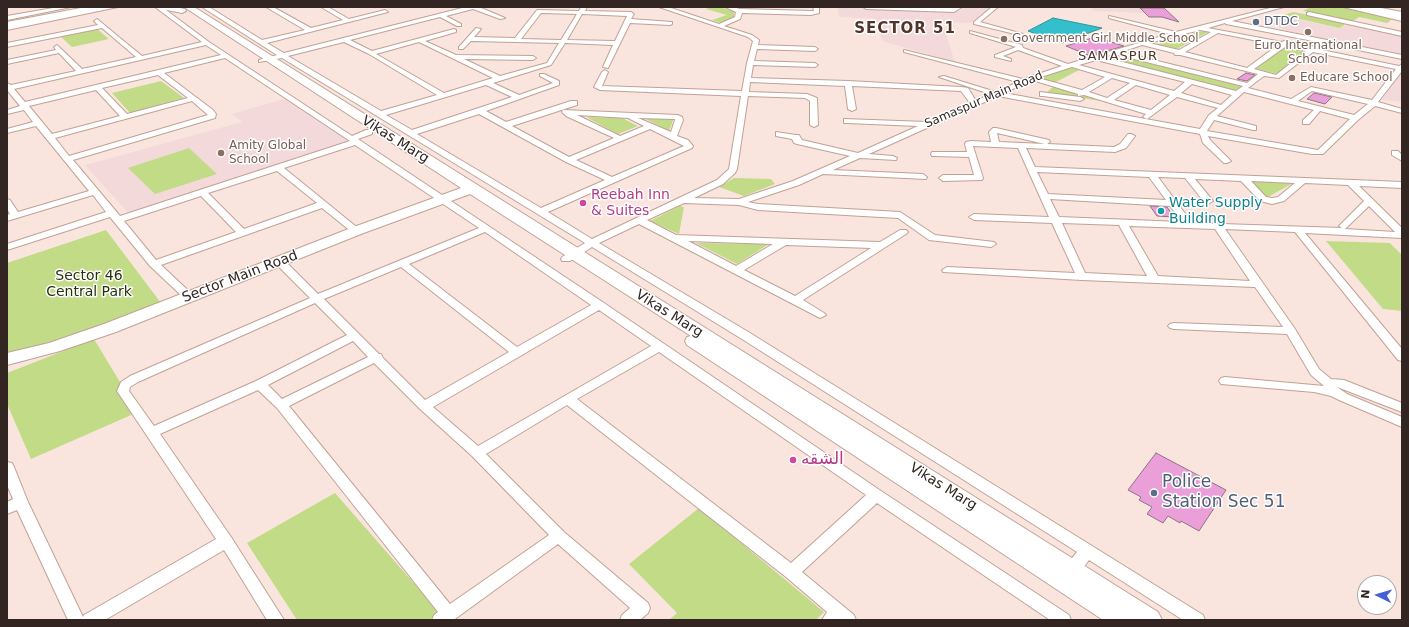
<!DOCTYPE html>
<html>
<head>
<meta charset="utf-8">
<style>
  body { margin:0 }
  #map { position:relative; width:1409px; height:627px; overflow:hidden; background:#fae5de; font-family:"DejaVu Sans",sans-serif }
  canvas { display:block }
  .frame { position:absolute; inset:0; border:8px solid #332622; pointer-events:none }
  .north { position:absolute; left:1357px; top:575px; width:40px; height:40px; box-sizing:border-box; background:#fff; border:1px solid #ada8a7; border-radius:50%; rotate:275deg; font-size:11px; font-weight:700; line-height:16px; text-align:center; color:#332622 }
  .north::after { content:''; display:block; margin:auto; width:14px; height:18px; background:#4461d4; clip-path:polygon(50% 0,100% 100%,50% 72%,0 100%) }
</style>
</head>
<body>
<div id="map">
<canvas width="1409" height="627"></canvas>
<div class="frame"></div>
<div class="north">N</div>
</div>
<script>
const ctx = document.querySelector('canvas').getContext('2d');
ctx.lineJoin = 'round';
function paint(path, color) { ctx.fillStyle = color; ctx.fill(path, 'evenodd'); }
const shape = rows => new Path2D(rows.map(r => 'M' + r).join(''));
function strokePath(path, color, width, dash) { ctx.strokeStyle = color; ctx.lineWidth = width; ctx.lineCap = dash ? 'butt' : 'round'; ctx.setLineDash(dash || []); ctx.stroke(path); }
function label(font, color, halo, rows, align = 'center') {
  ctx.font = font + ' "DejaVu Sans","Noto Sans Arabic",sans-serif'; ctx.lineWidth = 3; ctx.setLineDash([]); ctx.textBaseline = 'middle'; ctx.strokeStyle = halo; ctx.fillStyle = color; for (const [text, x, y, turn = 0] of rows) {
    ctx.save(); ctx.translate(x, y); ctx.rotate((+turn || 0) * Math.PI / 180); ctx.textAlign = isNaN(turn) ? turn : align; if (halo) ctx.strokeText(text, 0, 0); ctx.fillText(text, 0, 0); ctx.restore();
  }
}
const education = shape([
  [960,7,991,7,971,23,942,22,955,62,882,41,875,19,839,17,838,8,961,10],
  [1090,7,1138,7,1144,13,1093,11],
  [1277,15,1341,28,1348,24,1402,35,1402,56,1313,39,1314,37,1292,33,1280,28,1263,18],
  [1402,69,1402,102,1382,100],
  [287,98,350,141,128,213,85,165,242,122,232,114]
]);
const green = shape([
  [711,7,720,7,734,12,734,18,721,23,712,20,727,15,706,9],
  [1311,7,1318,8,1342,7,1394,18,1387,23,1359,17,1352,22,1303,11],
  [1294,12,1347,23,1340,28,1282,15],
  [97,29,109,39,72,47,61,37],
  [1203,31,1208,32,1175,50,1154,45],
  [1286,46,1308,50,1277,74,1254,68],
  [1132,56,1246,85,1236,93,1119,63],
  [1070,67,1079,70,1054,83,1037,78],
  [161,81,184,98,130,113,112,93],
  [1054,86,1101,101,1046,93],
  [640,116,674,118,669,131],
  [586,117,622,118,638,126,618,134],
  [189,148,217,174,155,194,128,168],
  [734,178,771,179,775,184,744,196,719,187],
  [1250,181,1295,182,1266,198],
  [680,206,684,207,679,234,650,221],
  [106,230,161,303,125,320,7,357,7,263],
  [1326,241,1390,243,1402,255,1402,311,1383,309],
  [696,243,769,244,737,264],
  [94,339,138,412,31,459,7,404,7,373],
  [335,493,439,612,429,620,297,620,247,543],
  [699,508,824,612,816,620,669,620,677,613,629,564]
]);
const water = shape([
  [1053,18,1102,28,1062,43,1028,31,1053,18]
]);
const building = shape([
  [1140,8,1164,8,1179,22,1162,17,1149,17,1140,8],
  [1095,37,1124,46,1090,56,1066,46,1095,37],
  [1246,73,1255,75,1247,81,1237,79,1246,73],
  [1314,93,1332,97,1325,104,1307,99,1314,93],
  [1150,206,1167,207,1174,217,1157,216,1150,206],
  [1156,453,1226,490,1199,531,1181,521,1180,523,1168,516,1163,523,1147,514,1152,507,1139,500,1141,497,1128,490,1156,453]
]);
const street = shape([
  [59,7,71,7,7,20,7,16,59,7],
  [106,7,118,7,7,30,7,26,106,7],
  [155,7,162,7,209,42,352,136,366,130,372,130,372,134,358,139,604,303,881,491,1069,615,1071,620,1050,620,877,503,802,572,854,615,856,620,822,620,827,612,786,577,567,405,486,454,564,532,648,603,650,608,648,613,640,620,620,620,622,615,630,608,558,544,455,619,432,620,434,615,438,612,277,408,258,390,160,434,231,537,284,620,267,620,224,550,105,620,68,620,17,510,7,514,7,502,13,499,7,485,7,462,12,463,14,467,28,502,83,617,84,615,216,539,117,391,121,382,130,376,310,298,276,264,275,262,276,260,284,260,318,294,479,228,355,145,284,168,359,229,361,231,359,233,353,233,322,208,161,265,193,295,194,297,193,299,185,299,150,266,110,217,7,250,7,244,106,212,93,195,7,221,7,215,10,214,7,209,7,199,10,200,18,212,89,191,36,126,7,133,7,129,33,122,24,110,7,114,7,110,20,106,7,90,7,83,11,85,76,71,59,53,7,64,7,60,56,50,54,47,57,45,82,69,136,57,102,28,7,47,7,43,98,25,94,21,97,19,142,56,202,42,155,7],
  [206,45,221,55,25,102,14,89,206,45],
  [225,58,350,141,120,216,73,160,215,118,216,114,213,110,164,73,225,58],
  [158,75,188,98,127,114,102,88,158,75],
  [96,90,120,116,52,134,29,106,96,90],
  [192,101,208,115,69,156,55,138,192,101],
  [277,171,317,203,244,229,208,193,277,171],
  [201,196,236,232,156,260,124,221,201,196],
  [485,232,591,305,517,347,409,264,485,232],
  [401,267,509,352,425,400,383,358,381,354,379,354,324,299,401,267],
  [315,303,347,335,256,381,154,426,129,391,130,387,138,382,315,303],
  [599,310,651,346,478,446,433,407,599,310],
  [353,341,368,357,282,399,268,385,353,341],
  [659,352,866,495,791,563,577,399,659,352],
  [374,363,420,409,472,456,549,535,450,604,289,406,374,363],
  [202,7,209,7,262,40,305,30,266,7,273,7,311,28,343,20,321,7,328,7,349,19,385,10,388,12,267,43,284,53,466,7,479,7,505,18,500,19,473,9,446,16,461,24,461,26,457,26,440,17,350,40,372,51,454,29,456,30,456,32,425,41,456,55,533,56,536,58,533,60,464,59,500,76,547,63,559,43,471,41,463,49,459,49,459,47,476,28,481,29,474,37,515,38,537,10,579,11,581,7,587,7,585,11,631,12,634,14,631,19,672,22,672,24,670,25,630,23,608,68,603,67,613,45,565,43,551,65,493,83,519,95,553,83,540,76,540,74,544,74,559,81,559,85,486,111,506,122,571,101,577,101,577,105,512,126,569,157,614,138,566,116,562,112,563,110,678,115,682,117,683,120,677,136,688,140,693,146,692,148,548,212,592,239,717,180,729,169,741,96,600,90,594,87,602,72,605,70,608,72,602,86,742,91,747,63,753,41,748,37,659,7,668,7,719,24,735,17,736,12,725,7,733,7,740,9,811,11,814,11,813,7,819,7,819,13,811,15,742,13,740,19,724,26,752,35,759,40,758,45,815,47,818,49,815,51,757,49,754,61,815,63,818,65,815,67,753,65,751,78,848,81,961,87,968,88,976,101,990,94,939,77,944,76,996,92,1018,82,904,52,904,50,1023,79,1062,66,1018,50,1003,56,1011,59,1011,61,995,57,995,55,1016,47,970,33,970,31,1022,45,1023,48,1068,64,1169,34,1109,18,1109,16,1176,32,1274,7,1284,7,1232,21,1402,55,1402,59,1324,43,1317,49,1399,66,1402,64,1402,71,1378,102,1402,109,1402,113,1375,106,1358,120,1323,154,1312,154,1208,136,1210,140,1231,161,1227,163,1224,163,1203,143,1200,134,998,96,869,154,893,156,897,158,896,160,860,158,833,170,923,174,927,177,926,179,823,174,799,185,748,202,758,204,900,212,935,235,994,242,996,244,991,247,929,240,898,218,758,210,739,205,684,203,647,220,676,235,880,242,900,230,906,230,908,232,906,234,803,300,824,313,826,315,820,318,639,224,599,243,750,333,1203,615,1205,620,1183,620,1089,560,1076,578,1070,580,1064,578,1062,573,1064,568,1077,552,742,339,592,247,570,261,562,261,561,259,562,257,585,243,282,58,259,62,259,60,277,55,202,7],
  [541,13,577,14,561,40,521,39,541,13],
  [582,14,627,16,615,41,567,40,582,14],
  [1225,23,1226,24,1318,42,1310,48,1289,44,1290,42,1287,40,1282,42,1208,28,1225,23],
  [1200,30,1211,32,1179,50,1149,43,1200,30],
  [1218,33,1278,45,1247,68,1185,52,1218,33],
  [344,42,369,54,437,95,381,111,288,56,344,42],
  [419,42,493,78,444,93,376,54,419,42],
  [1142,45,1174,53,1175,55,1180,55,1258,74,1247,83,1121,52,1142,45],
  [1285,47,1306,51,1276,75,1254,69,1285,47],
  [1313,52,1396,69,1372,100,1311,87,1291,99,1248,88,1264,76,1279,78,1313,52],
  [1114,54,1243,86,1236,91,1103,57,1114,54],
  [1096,60,1185,82,1174,91,1079,65,1096,60],
  [1072,67,1105,77,1082,90,1038,78,1072,67],
  [1112,78,1130,83,1107,98,1089,92,1112,78],
  [1032,80,1078,94,1078,96,1084,95,1146,114,1143,117,1147,119,1177,97,1218,108,1209,115,1200,129,1004,93,1032,80],
  [750,82,845,86,848,109,852,111,856,109,852,86,961,91,970,103,927,122,844,119,844,123,847,123,918,126,858,153,802,140,799,135,796,135,776,132,776,136,792,139,794,143,797,144,850,156,793,181,739,199,694,198,723,184,735,173,737,169,748,96,805,98,810,101,810,125,814,127,818,125,817,98,807,94,749,92,750,82],
  [1192,84,1232,95,1221,105,1181,93,1192,84],
  [486,85,512,97,412,130,386,115,486,85],
  [1136,85,1170,95,1151,110,1114,100,1136,85],
  [1312,91,1368,104,1354,115,1298,101,1312,91],
  [1244,92,1314,110,1303,120,1303,124,1309,124,1320,111,1350,119,1318,150,1207,131,1214,120,1253,130,1256,130,1256,126,1217,116,1244,92],
  [479,114,566,162,605,180,541,208,417,134,479,114],
  [577,115,628,118,644,126,620,136,577,115],
  [638,118,675,119,675,120,671,132,638,118],
  [650,129,684,146,612,177,576,160,650,129],
  [688,241,773,244,736,266,688,241],
  [786,245,871,248,795,296,744,270,786,245],
  [863,7,953,8,962,7,954,12,866,9,863,7],
  [992,7,998,7,980,22,1023,34,1023,36,974,24,974,22,992,7],
  [1343,7,1354,7,1402,17,1402,21,1343,7],
  [1309,12,1402,32,1402,36,1307,15,1307,13,1309,12],
  [1040,92,1080,97,1084,99,1080,101,1043,96,1040,96,1040,92],
  [993,128,996,128,1049,140,1050,142,1047,144,1114,147,1120,144,1128,134,1131,134,1135,136,1126,148,1115,152,1026,148,1035,167,1402,182,1402,188,1359,186,1402,228,1402,238,1305,233,1402,349,1402,361,1398,360,1295,232,1225,229,1295,329,1319,369,1331,379,1344,380,1402,403,1402,412,1337,387,1347,394,1402,417,1402,427,1339,400,1331,396,1314,392,1221,384,1219,381,1221,378,1225,377,1324,386,1311,375,1287,334,1174,329,1170,328,1168,326,1170,324,1174,323,1283,327,1255,287,1082,280,943,272,942,270,947,267,1075,273,1052,223,974,220,969,217,974,214,1049,217,1018,148,973,146,983,178,982,180,943,181,939,178,943,175,974,175,969,157,935,156,932,156,931,154,932,152,967,152,965,144,966,142,971,141,991,142,989,132,993,128],
  [997,133,1045,144,999,142,997,133],
  [1037,172,1149,177,1166,200,1048,194,1037,172],
  [1158,177,1185,178,1205,203,1208,204,1213,201,1195,179,1241,181,1260,201,1272,204,1284,201,1305,183,1348,185,1364,201,1339,226,1342,228,1192,223,1158,177],
  [1251,181,1295,183,1278,197,1272,198,1266,197,1251,181],
  [1050,199,1170,206,1182,222,1059,217,1050,199],
  [1369,206,1395,232,1345,229,1369,206],
  [1062,223,1119,225,1147,276,1085,273,1062,223],
  [1129,226,1215,229,1250,281,1158,276,1129,226],
  [1392,151,1398,151,1402,155,1402,161,1392,155,1392,151]
]);
const secondary = shape([
  [86,7,103,7,99,9,7,28,7,22,86,7],
  [161,7,175,7,185,9,186,11,182,13,162,9,161,7],
  [184,7,194,7,1158,612,1162,620,1103,620,687,345,685,341,687,337,691,336,470,194,361,234,116,332,60,351,7,365,7,353,49,343,104,324,351,228,461,188,184,7],
  [1360,7,1376,7,1402,12,1402,18,1361,9,1360,7]
]);
const markers = [
  [1256,22,4,"#5c6f8a"],
  [1308,32,4,"#8d6e63"],
  [1004,39,4,"#8d6e63"],
  [1292,78,4,"#8d6e63"],
  [221,153,4,"#8d6e63"],
  [583,203,4,"#d1479c"],
  [1161,211,4,"#0f9aa8"],
  [793,460,4,"#d1479c"],
  [1154,493,4,"#5c6f8a"]
];
const farServicenames = [
  ["DTDC",1264,22]
];
const farEducationnames = [
  ["Government Girl Middle School",1012,39],
  ["Euro International",1308,46,"center"],
  ["School",1308,60,"center"],
  ["Educare School",1300,78],
  ["Amity Global",229,146],
  ["School",229,160]
];
const farStreetnames = [
  ["Samaspur Main Road",984,100,-23]
];
const farQuarternames = [
  ["SAMASPUR",1118,57]
];
const streetNames = [
  ["Vikas Marg",395,140,32],
  ["Sector Main Road",240,277,-21],
  ["Vikas Marg",669,314,32],
  ["Vikas Marg",943,487,32]
];
const hotelNames = [
  ["Reebah Inn",591,195],
  ["& Suites",591,211]
];
const cultureNames = [
  ["Water Supply",1169,203],
  ["Building",1169,219]
];
const parkNames = [
  ["Sector 46",89,276],
  ["Central Park",89,292]
];
const farDistrictnames = [
  ["SECTOR 51",905,29]
];
const nearHotelnames = [
  ["الشقه",801,460]
];
const nearServicenames = [
  ["Police",1162,483],
  ["Station Sec 51",1162,503]
];
paint(education, '#f4d9da');
paint(green, '#c2db87');
paint(water, '#33c0cc');
strokePath(water, '#339299', 1);
paint(building, '#ea9fd8');
strokePath(building, '#8d7487', 1);
strokePath(street, '#c1a195', 2);
strokePath(secondary, '#c1a195', 2);
paint(street, '#fff');
paint(secondary, '#fff');
for (const [x, y, r, color] of markers) { const dot = new Path2D(); dot.arc(x, y, r, 0, 2 * Math.PI); ctx.fillStyle = color; ctx.fill(dot); strokePath(dot, '#fff', 1.5); }
label('12px', '#4e5e75', '#fff', farServicenames, 'left');
label('12px', '#785e54', '#fff', farEducationnames, 'left');
label('12px', '#332622', '#fff', farStreetnames);
ctx.letterSpacing = '1px';
label('13px', '#50352b', '#fff', farQuarternames);
ctx.letterSpacing = '0px';
label('14px', '#332622', '#fff', streetNames);
label('14px', '#b23c85', '#fff', hotelNames, 'left');
label('14px', '#0d838f', '#fff', cultureNames, 'left');
label('14px', '#27310c', '#fff', parkNames);
ctx.letterSpacing = '1px';
label('bold 15px', '#50352b', '#fff', farDistrictnames);
ctx.letterSpacing = '0px';
label('17px', '#b23c85', '#fff', nearHotelnames, 'left');
label('17px', '#4e5e75', '#fff', nearServicenames, 'left');
</script>
</body>
</html>
